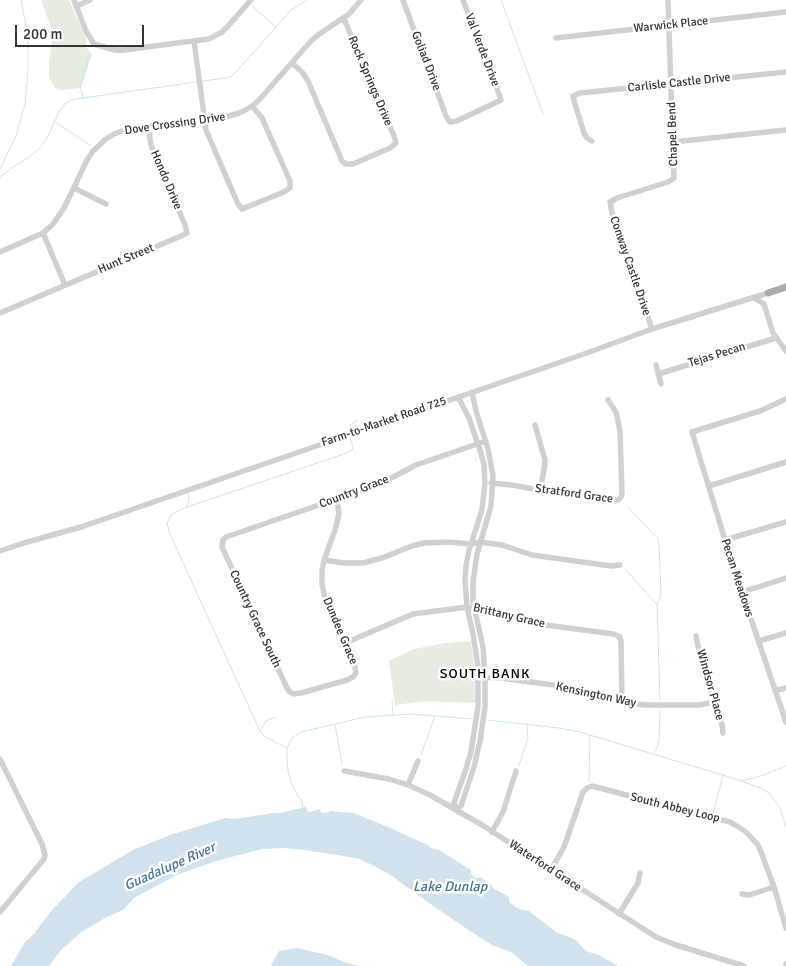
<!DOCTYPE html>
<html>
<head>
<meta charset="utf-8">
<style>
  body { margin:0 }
  #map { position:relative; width:786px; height:966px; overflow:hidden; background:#fff; font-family:Signika,sans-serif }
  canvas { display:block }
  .scale { position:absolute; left:15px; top:25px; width:129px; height:22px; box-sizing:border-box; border:2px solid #333; border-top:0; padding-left:6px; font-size:15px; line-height:18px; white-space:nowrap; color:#333; -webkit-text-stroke:4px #fff; paint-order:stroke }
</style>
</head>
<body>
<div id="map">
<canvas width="786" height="966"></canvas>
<div class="scale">200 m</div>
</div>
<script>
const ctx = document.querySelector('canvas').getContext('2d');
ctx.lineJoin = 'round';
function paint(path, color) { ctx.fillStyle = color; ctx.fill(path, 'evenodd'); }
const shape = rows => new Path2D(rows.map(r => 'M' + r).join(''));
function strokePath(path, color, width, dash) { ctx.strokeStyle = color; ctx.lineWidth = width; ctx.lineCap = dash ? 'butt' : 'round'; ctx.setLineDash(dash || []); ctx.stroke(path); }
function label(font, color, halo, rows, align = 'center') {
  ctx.font = font + ' Signika,sans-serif'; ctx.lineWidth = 5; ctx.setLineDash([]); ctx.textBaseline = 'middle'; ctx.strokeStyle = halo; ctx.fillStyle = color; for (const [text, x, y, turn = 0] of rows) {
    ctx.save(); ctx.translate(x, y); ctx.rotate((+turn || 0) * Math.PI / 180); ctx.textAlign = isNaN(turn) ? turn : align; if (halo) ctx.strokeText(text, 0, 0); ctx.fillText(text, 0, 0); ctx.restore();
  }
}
const green = shape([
  [41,0,69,0,86,38,86,47,92,54,81,88,61,90,55,88,51,81,49,77,49,62,53,34],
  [468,641,471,643,474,664,475,703,425,701,395,705,389,661,414,649,440,644]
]);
const water = shape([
  [305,807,306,807,307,811,309,812,319,809,322,813,329,812,330,811,354,813,390,828,428,845,433,849,439,850,471,870,471,874,475,878,479,878,480,877,491,885,494,889,509,897,509,900,510,903,515,907,522,910,529,911,556,932,576,940,586,951,599,955,618,966,528,966,511,952,492,945,476,935,436,908,389,874,376,867,360,859,344,856,304,850,283,848,262,849,216,861,177,875,134,898,123,910,107,917,83,931,61,950,49,966,11,966,25,942,34,934,51,911,79,882,133,850,170,835,225,818,235,819,273,813,281,813],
  [297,948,328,955,344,962,359,966,271,966,274,960,279,951]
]);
const stream = shape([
  [501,0,543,114],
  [252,6,276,27],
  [203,81,226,78,232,76,237,71,291,10,307,0],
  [83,98,80,85,90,55],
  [55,122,90,145],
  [0,169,16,136,25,104,28,71,28,36,21,0],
  [0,177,13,167,28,158,39,149,47,138,59,112,65,104,71,100,83,98,196,82],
  [348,430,350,425,358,420],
  [187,507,189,499,188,494],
  [628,507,658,539,659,544,661,595,657,605,660,700],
  [626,570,657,605],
  [392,701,393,715],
  [487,720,559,728,580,732,739,780,745,780,761,776,786,766],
  [335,725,342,764],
  [260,731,266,721,275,717],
  [287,748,269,739,264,736,259,729,170,534,167,523,172,514,187,507,347,453,352,450,353,447,351,439],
  [653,753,657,748,659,741,660,711],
  [421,755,435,716],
  [519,765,528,738,527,724],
  [589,781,590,735],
  [741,781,761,788,770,794,780,808,786,827],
  [303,809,302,801,297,795,291,782,288,771,287,757,287,748,292,738,301,732,365,717,412,714,472,719],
  [713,813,723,776]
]);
const minor = shape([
  [74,0,86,31,94,44,115,50,124,50,208,39,213,37,222,32,229,25,251,0],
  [403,0,446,116,450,122,457,121,501,100,499,94,463,0],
  [77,6,90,0],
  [556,38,786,12],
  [194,41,206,130,238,204,242,209,284,192,290,188,290,181,262,118,252,106],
  [292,63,302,72,308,81,342,161,346,164,353,164,390,148,396,143,394,136,344,19],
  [592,141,587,138,584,133,575,104,573,96,580,93,786,72],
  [673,142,786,130],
  [74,188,106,204],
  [43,233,65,285],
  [0,252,43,233,53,224,64,208,87,160,93,151,106,139,114,134,127,129,229,116,242,112,252,106,259,100,311,41,318,35,349,14,361,0],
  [754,298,764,304,773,333,786,351],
  [0,313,181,236,187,233,185,225,151,145,148,127],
  [652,329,612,213,610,202,617,198,668,182,674,178,668,0],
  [656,365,661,384],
  [658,374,776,338],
  [458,397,469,418,481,453,484,465,485,483,482,510,469,550,466,566,465,580,467,607,473,634,478,667,478,706,471,752,465,772,454,803,456,809,461,806,474,767,480,741,485,707,485,677,483,647,473,602,473,582,477,554,491,506,493,476,488,449,476,411,472,392],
  [786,399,760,411,692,432,733,566,786,722],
  [535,425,545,460,544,470,540,490],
  [491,483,512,485,550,492,614,501,618,500,621,497,622,493,620,431,616,412,608,400],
  [709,486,786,462],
  [336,500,338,506,339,514,335,530,324,560,322,570,322,584,326,603,354,663,356,673,353,677,347,680,301,693,293,694,290,692,287,688,222,547,223,540,226,537,380,484,416,465,486,441],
  [725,540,786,522],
  [0,551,27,542,81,527,584,354,652,329,768,293],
  [324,560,344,563,363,563,382,558,412,546,424,543,448,542,471,544,480,542,502,545,532,555,611,566,620,565],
  [742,592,786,578],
  [696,636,702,666,722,725,723,733],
  [759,641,786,633],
  [345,643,413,614,467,607,475,610,483,609,493,610,519,620,531,623,613,634,619,636,621,641,622,702],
  [482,677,500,678,562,686,588,692,622,702,645,705,699,705,714,702],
  [775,691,786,688],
  [0,759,42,844,45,855,44,859,0,912],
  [344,771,389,779,408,785,430,795,482,825,656,937,676,945,744,966],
  [408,785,418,761],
  [492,832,503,812,516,771],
  [551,870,564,847,583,792,587,788,592,786,722,820,730,822,745,831,758,845,761,852,774,887,786,928],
  [742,894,749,895,774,887],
  [619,914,638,883,640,873],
  [786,966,786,964]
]);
const major = shape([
  [768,293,786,287]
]);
const streetNames = [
  ["Warwick Place",671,25,-6],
  ["Val Verde Drive",482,50,69],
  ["Goliad Drive",426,61,69],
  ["Rock Springs Drive",370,81,67],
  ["Carlisle Castle Drive",679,83,-6],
  ["Dove Crossing Drive",175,124,-8],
  ["Chapel Bend",673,134,-92],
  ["Hondo Drive",166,180,67],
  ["Hunt Street",126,259,-23],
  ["Conway Castle Drive",630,266,71],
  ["Tejas Pecan",717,355,-17],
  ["Farm-to-Market Road 725",384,422,-19],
  ["Country Grace",354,492,-21],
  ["Stratford Grace",574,494,8],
  ["Pecan Meadows",737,578,72],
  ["Brittany Grace",509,616,13],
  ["Country Grace South",255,619,65],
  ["Dundee Grace",340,631,67],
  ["Windsor Place",710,685,74],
  ["Kensington Way",596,695,12],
  ["South Abbey Loop",675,808,14],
  ["Waterford Grace",545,866,33]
];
const neighbourhoodNames = [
  ["SOUTH BANK",485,674]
];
const waterNames = [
  ["Guadalupe River",170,867,-24],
  ["Lake Dunlap",450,887]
];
paint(green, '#e6ecdf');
paint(water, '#cfe2ee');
strokePath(stream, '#cfe2ee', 1);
strokePath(minor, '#d0d0d0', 5.5);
strokePath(major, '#ababab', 7);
label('12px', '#333', '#fff', streetNames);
ctx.letterSpacing = '1px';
label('14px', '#000', '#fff', neighbourhoodNames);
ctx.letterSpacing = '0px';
label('italic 14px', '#3f7597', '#fff', waterNames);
</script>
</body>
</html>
